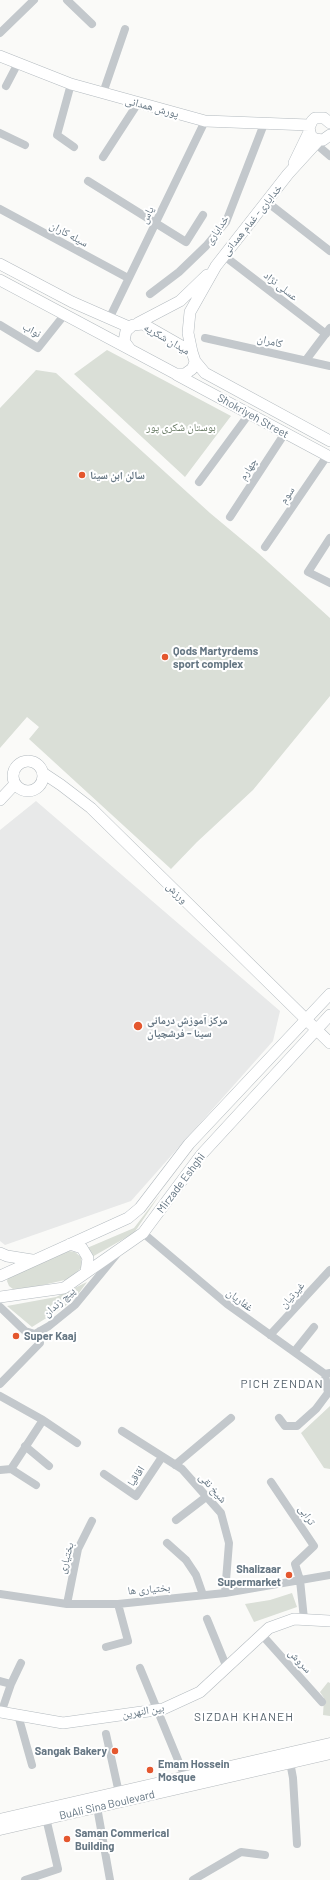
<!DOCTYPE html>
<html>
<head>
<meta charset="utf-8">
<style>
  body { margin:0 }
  canvas { display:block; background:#fafaf8 }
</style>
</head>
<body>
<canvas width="330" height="1880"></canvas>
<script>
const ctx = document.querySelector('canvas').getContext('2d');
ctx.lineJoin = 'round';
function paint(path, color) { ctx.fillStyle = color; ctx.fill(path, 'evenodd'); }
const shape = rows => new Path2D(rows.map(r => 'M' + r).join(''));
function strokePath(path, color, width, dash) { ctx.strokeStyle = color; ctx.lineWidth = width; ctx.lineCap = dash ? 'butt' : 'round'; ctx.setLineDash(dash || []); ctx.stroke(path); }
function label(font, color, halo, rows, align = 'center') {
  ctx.font = font + ' Barlow,"Noto Naskh Arabic",sans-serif'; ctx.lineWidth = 4; ctx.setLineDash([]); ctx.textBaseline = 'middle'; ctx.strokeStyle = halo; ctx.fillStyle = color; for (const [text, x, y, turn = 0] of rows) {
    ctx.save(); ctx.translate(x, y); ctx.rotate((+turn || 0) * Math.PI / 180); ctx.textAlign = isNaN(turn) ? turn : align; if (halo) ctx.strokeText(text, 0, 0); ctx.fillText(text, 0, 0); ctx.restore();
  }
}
const built = shape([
  [36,801,280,1011,273,1041,131,1201,5,1245,0,1241,0,830]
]);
const green = shape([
  [107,350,231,416,185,477,74,374],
  [36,370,56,373,210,513,258,553,330,618,330,696,253,790,197,842,171,869,29,739,39,727,27,717,0,748,0,408],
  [161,1193,134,1233,92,1257,87,1248,134,1228],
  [69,1251,75,1252,81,1257,82,1267,69,1279,30,1288,13,1289,9,1286,7,1281,8,1276],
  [87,1282,76,1297,64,1307,32,1327,7,1306,56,1297],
  [330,1406,330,1469,324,1468,301,1433],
  [292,1593,297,1607,254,1622,245,1604,270,1600],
  [328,1682,330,1683,330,1716,323,1715,324,1698,320,1692]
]);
const street = shape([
  [67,0,92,24],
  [0,33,34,0],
  [71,84,57,135,74,147],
  [6,86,18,63],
  [103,93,125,29],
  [0,133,25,145],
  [316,144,330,156],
  [103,157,138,103],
  [88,181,186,242,203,215],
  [267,202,330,251],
  [0,209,128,278],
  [223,255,326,334],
  [150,294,179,272,206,246,226,222,264,124],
  [109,319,205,121],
  [0,325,38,348,65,314],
  [205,338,330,366],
  [306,360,330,328],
  [199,482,249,414],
  [230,517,285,433],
  [330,538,308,572,330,583],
  [265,547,327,456],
  [143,1233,227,1304,325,1374,330,1373],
  [0,1307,25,1331,35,1334,49,1326,75,1305,117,1254],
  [270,1335,330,1270],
  [294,1352,314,1327],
  [0,1384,40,1343,40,1331],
  [0,1396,43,1420,11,1469,0,1470],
  [279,1418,285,1426,297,1426,316,1409,328,1393,325,1374],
  [43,1420,77,1443],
  [122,1431,182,1469,221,1513,229,1543,225,1593],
  [25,1446,49,1466],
  [175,1465,231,1418],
  [11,1469,36,1485],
  [104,1474,136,1496,162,1457],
  [271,1482,314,1546,295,1564,300,1580,304,1619],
  [176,1520,206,1497],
  [167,1543,186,1560,196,1575,203,1595],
  [0,1594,67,1604,118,1604,225,1593,330,1575],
  [67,1604,78,1549,92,1521],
  [207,1619,227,1668],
  [262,1635,322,1702],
  [106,1647,128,1641,118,1604],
  [140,1668,185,1777],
  [0,1681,11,1684],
  [1,1713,11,1684,21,1663],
  [18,1715,32,1765],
  [106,1734,119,1793],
  [290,1762,293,1778,297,1844],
  [97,1807,110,1880],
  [25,1880,58,1869,46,1818],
  [193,1880,241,1852,265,1855]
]);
const secondary = shape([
  [0,56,71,84,205,121,309,125],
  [330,123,324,118,315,118,312,121,309,128,311,136,315,139,323,140,330,135],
  [294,163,309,132],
  [0,264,72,302,129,327],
  [0,280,176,374,185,374,192,369,194,365,195,361,192,352,143,324,133,325,126,331,124,341,130,349],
  [138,323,180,301,207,275],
  [192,352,188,333,190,312,216,266,288,174,319,140],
  [195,361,205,373,330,441],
  [177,375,330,457],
  '13 776a15 15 0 1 1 30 0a15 15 0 1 1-30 0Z',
  [43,773,61,785,91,808,330,1043],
  [0,800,14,785],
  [70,1244,82,1248,88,1258,86,1272],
  [0,1253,7,1256,32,1260],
  [0,1276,128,1218,140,1208,189,1144,330,994],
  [0,1297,64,1288,143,1233,201,1155,330,1015],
  [0,1712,63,1723,163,1709,200,1692,269,1628,294,1619,330,1621]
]);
const primary = shape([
  [0,1820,330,1744],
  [0,1829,330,1753]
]);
const markers = [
  [82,475,4,"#e4572e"],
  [165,657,4,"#e4572e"],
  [138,1026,5,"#e4572e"],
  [16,1336,4,"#e4572e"],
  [289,1575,4,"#e4572e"],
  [115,1751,4,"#e4572e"],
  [150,1770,4,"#e4572e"],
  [67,1839,4,"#e4572e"]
];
const streetNames = [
  ["پورش همدانی",152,107,15],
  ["یاس",147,215,-64],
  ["خدایاری- غمام همدانی",252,220,-51],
  ["خدایاری",217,230,-55],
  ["سیله کاران",69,234,28],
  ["عسلی نژاد",281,286,38],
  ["نواب",32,330,28],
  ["میدان شکریه",167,339,30],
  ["کامران",270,341,13],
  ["Shokriyeh Street",253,416,29],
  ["چهارم",248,469,-57],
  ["سوم",287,495,-56],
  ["ورزش",177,893,45],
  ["Mirzade Eshghi",181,1183,-53],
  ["غیرتیان",292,1295,-48],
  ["غفاریان",240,1300,37],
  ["پیچ زندان",59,1302,-42],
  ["اقاقیا",136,1476,-56],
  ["شیخ نقی",213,1488,48],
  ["ترابی",307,1515,56],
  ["بختیاری",66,1558,-74],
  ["بختیاری ها",149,1589,-5],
  ["سروش",300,1661,47],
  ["بین النهرین",143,1711,-10],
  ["BuAli Sina Boulevard",107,1805,-13]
];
const parkNames = [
  ["بوستان شکری پور",181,427]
];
const poiNames = [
  ["سالن ابن سینا",90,475],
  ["Qods Martyrdems",173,651],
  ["sport complex",173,664],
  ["مرکز آموزش درمانی",147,1020],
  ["سینا - فرشچیان",147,1033],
  ["Super Kaaj",24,1336],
  ["Shalizaar",281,1569,"right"],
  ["Supermarket",281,1582,"right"],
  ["Sangak Bakery",107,1751,"right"],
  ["Emam Hossein",158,1764],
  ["Mosque",158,1777],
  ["Saman Commerical",75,1833],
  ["Building",75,1846]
];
const neighbourhoodNames = [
  ["PICH ZENDAN",282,1384],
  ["SIZDAH KHANEH",244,1717]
];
paint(built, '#e8e9e9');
paint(green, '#dadfd7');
strokePath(secondary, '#b3babf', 12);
strokePath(primary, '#b5babe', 13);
strokePath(street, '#c3c8cc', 8);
strokePath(secondary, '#fff', 11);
strokePath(primary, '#fff', 12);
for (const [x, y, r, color] of markers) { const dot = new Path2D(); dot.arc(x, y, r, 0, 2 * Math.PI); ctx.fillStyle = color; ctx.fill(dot); strokePath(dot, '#fff', 1.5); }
label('11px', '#657683', '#fff', streetNames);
label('11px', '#687a64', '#fff', parkNames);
label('bold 11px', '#657683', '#fff', poiNames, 'left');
ctx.letterSpacing = '1px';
label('12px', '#57646e', '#fff', neighbourhoodNames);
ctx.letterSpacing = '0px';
</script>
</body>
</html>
